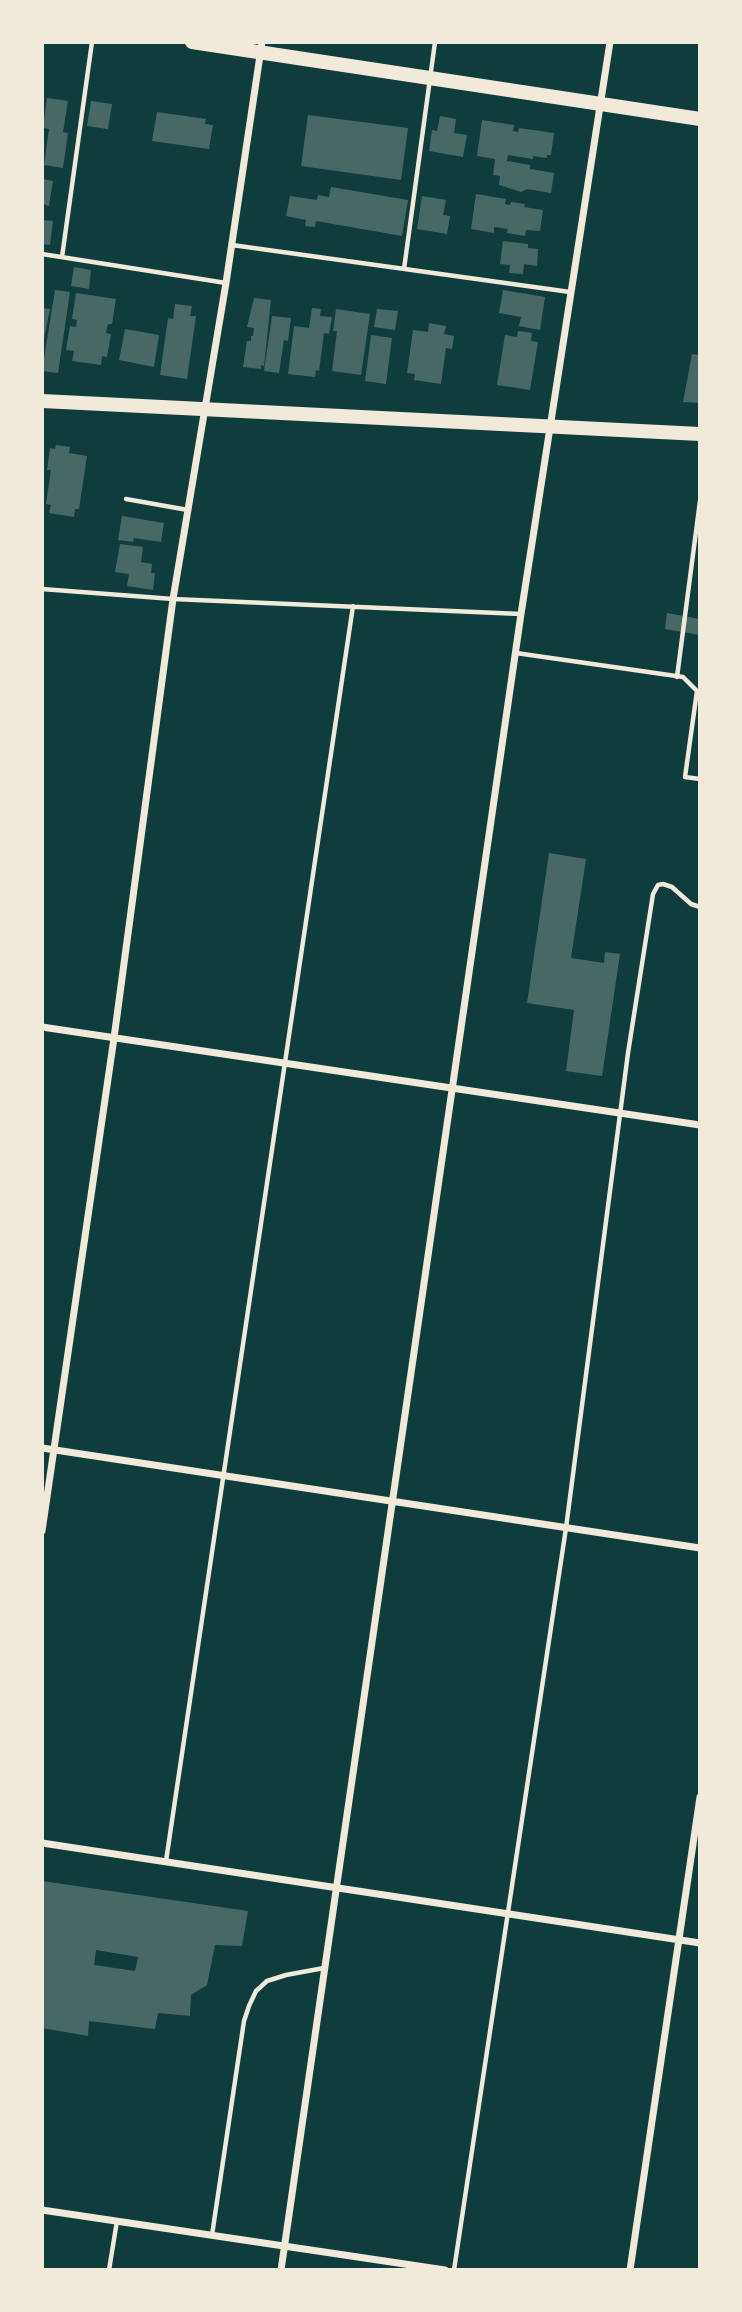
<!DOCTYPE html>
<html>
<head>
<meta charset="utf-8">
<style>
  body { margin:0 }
  #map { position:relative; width:742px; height:2312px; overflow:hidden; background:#0f3d3e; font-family:Inter,sans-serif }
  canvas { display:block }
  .frame { position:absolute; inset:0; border:44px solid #f1e9da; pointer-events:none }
</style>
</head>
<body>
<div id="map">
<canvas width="742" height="2312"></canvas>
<div class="frame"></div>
</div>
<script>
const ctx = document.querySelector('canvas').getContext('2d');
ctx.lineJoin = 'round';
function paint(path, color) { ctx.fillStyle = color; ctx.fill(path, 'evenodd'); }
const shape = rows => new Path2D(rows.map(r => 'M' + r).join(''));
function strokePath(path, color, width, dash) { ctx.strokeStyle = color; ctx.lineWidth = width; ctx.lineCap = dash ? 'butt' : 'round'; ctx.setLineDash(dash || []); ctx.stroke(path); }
const building = shape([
  [47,98,68,101,63,132,68,133,63,168,44,165,49,129,43,128],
  [91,101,112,104,108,129,87,126],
  [157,112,206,119,205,124,213,125,209,149,152,141],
  [308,115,408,128,401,180,301,166],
  [440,116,456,119,454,133,467,135,463,157,429,151,432,130,437,131],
  [482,120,514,125,513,131,518,132,519,128,554,133,551,155,547,155,547,158,533,156,533,159,508,155,507,161,530,165,530,169,554,173,551,193,527,189,521,192,499,185,500,176,493,175,495,159,477,156],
  [42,179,53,181,49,206,42,204],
  [331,187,408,200,402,236,316,221,315,227,305,226,306,220,286,216,290,196,317,200,318,195,329,197],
  [476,194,506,199,505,204,510,205,511,202,525,204,524,207,543,210,540,231,526,230,525,236,507,233,508,229,494,227,494,233,471,229],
  [422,196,446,200,443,215,450,216,447,234,417,229],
  [42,220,53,221,50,245,42,244],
  [503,241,528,244,528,248,538,249,537,266,524,264,523,274,509,273,510,265,500,264],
  [74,267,91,270,89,289,71,286],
  [55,290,70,292,58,373,42,371],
  [503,290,545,297,540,330,519,326,521,317,499,313],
  [76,293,116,299,112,324,108,324,106,333,111,334,107,357,102,356,101,365,72,361,74,351,66,350,70,326,76,327,77,320,72,319],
  [254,298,271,300,264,366,261,365,261,369,243,367,247,341,251,341,251,336,253,336,254,328,247,327],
  [175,304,192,306,190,316,196,316,187,379,160,375,168,318,173,319],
  [42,308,50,309,43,343,42,343],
  [312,308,321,309,320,316,332,317,329,334,324,333,319,371,316,370,315,377,288,374,294,326,309,328],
  [336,309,370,314,361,375,332,371,337,331,333,331],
  [377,309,398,311,395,330,374,327],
  [272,316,291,318,288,341,284,340,279,373,264,371],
  [429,323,446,326,444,334,454,336,452,349,446,348,441,384,414,380,415,374,407,373,413,330,428,332],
  [125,329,159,335,154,367,119,360],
  [518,331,532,333,531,341,538,342,530,390,497,385,505,335,517,337],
  [371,335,392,338,386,384,365,381],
  [692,354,700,355,700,403,683,402],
  [56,445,70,447,69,453,87,456,79,509,75,509,74,517,49,513,51,505,46,504,51,470,47,470,50,448,55,449],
  [122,516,164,523,161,542,134,538,133,542,118,540],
  [120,544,143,547,141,562,152,564,151,573,155,573,153,590,127,586,129,574,115,572],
  [667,613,700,619,700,635,665,629],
  [549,853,586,859,571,958,604,963,605,952,620,954,602,1076,566,1071,574,1010,527,1003],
  [42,1881,248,1911,242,1946,215,1945,207,1985,191,1995,190,2016,158,2013,155,2029,89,2021,88,2036,42,2028],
  [96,1950,138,1957,135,1971,94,1965]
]);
const service = shape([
  [232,245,570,292],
  [42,254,226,283],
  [62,257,92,42],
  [404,269,435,42],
  [126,499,188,510],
  [42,589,173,599,521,614],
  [516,653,683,677,697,691,685,777,700,779],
  [677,677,700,501],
  [166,1861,353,606],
  [212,2235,244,2021,249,2006,256,1991,267,1981,286,1975,324,1968],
  [109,2270,117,2221],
  [454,2270,566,1528,628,1053,653,894,658,885,663,884,672,887,691,904,700,907]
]);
const minor = shape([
  [42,1027,700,1125],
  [42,1448,700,1548],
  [42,1531,114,1038,173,599,226,283,262,42],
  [42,1843,700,1943],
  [42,2210,445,2270],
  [281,2270,521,614,610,42],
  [630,2270,700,1797]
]);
const primary = shape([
  [192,42,700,119],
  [42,401,700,434]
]);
paint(building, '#486865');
strokePath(service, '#f1e9da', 4.5);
strokePath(minor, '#f1e9da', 7);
strokePath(primary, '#f1e9da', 14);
</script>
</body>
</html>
